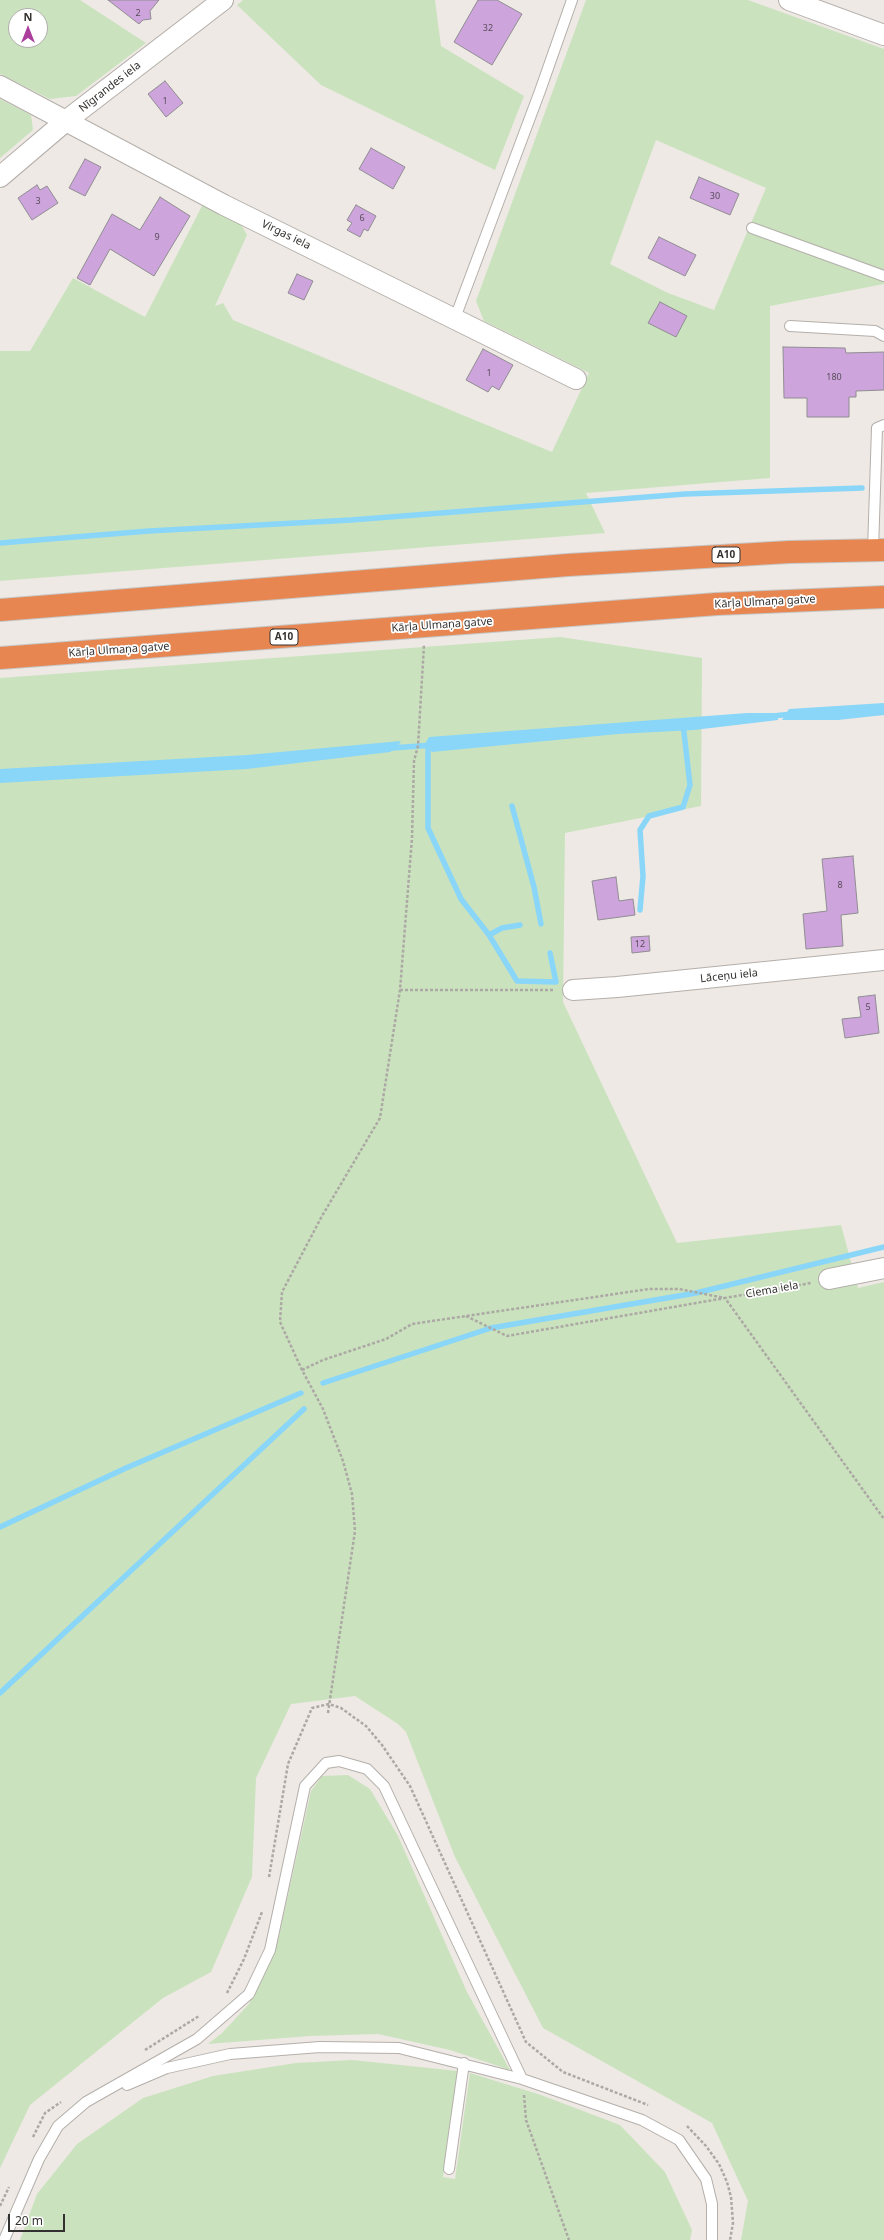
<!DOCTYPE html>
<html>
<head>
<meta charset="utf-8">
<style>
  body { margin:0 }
  #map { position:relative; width:884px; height:2240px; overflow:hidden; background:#eee9e4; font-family:"Noto Sans",sans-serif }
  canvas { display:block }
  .north { position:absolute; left:8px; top:8px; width:40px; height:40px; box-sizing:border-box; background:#fff; border:1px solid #aeadac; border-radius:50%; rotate:0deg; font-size:11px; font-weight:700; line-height:16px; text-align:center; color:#343230 }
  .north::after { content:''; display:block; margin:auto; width:14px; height:18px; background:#ab3e9d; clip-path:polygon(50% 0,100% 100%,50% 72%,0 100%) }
  .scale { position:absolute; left:8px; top:2214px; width:57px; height:18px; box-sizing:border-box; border:2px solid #343230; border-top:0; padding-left:5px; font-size:12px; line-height:14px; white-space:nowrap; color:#343230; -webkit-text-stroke:3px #fff; paint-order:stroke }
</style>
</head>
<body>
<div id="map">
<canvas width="884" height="2240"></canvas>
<div class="north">N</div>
<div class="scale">20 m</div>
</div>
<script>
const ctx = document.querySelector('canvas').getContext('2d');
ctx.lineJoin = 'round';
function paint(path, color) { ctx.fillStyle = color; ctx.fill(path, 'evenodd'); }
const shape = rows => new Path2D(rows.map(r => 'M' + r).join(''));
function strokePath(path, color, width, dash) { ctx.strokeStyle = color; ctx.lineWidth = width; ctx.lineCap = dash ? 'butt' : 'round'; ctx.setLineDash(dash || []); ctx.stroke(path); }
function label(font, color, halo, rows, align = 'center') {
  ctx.font = font + ' "Noto Sans",sans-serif'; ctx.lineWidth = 3.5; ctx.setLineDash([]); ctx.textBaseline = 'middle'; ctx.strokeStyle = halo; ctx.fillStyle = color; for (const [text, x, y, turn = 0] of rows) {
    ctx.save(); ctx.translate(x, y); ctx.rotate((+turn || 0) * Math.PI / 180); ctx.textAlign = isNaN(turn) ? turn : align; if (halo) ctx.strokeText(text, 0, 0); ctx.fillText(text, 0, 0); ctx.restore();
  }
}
const green = shape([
  [0,0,80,0,146,43,76,96,50,99,0,74],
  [16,16,40,16,40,40,16,40],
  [243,0,435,0,441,46,524,96,495,170,321,85,237,5],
  [586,0,748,0,884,49,884,284,770,306,770,478,586,493,605,533,0,581,0,351,30,351,73,278,145,317,203,204,241,224,247,235,215,306,223,303,233,320,552,452,589,373,484,321,476,301],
  [656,140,766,188,714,310,668,293,610,264],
  [0,99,31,115,33,130,0,158],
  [560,637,702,658,701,806,565,833,563,1002,677,1243,841,1225,858,1288,884,1282,884,2240,741,2240,748,2201,712,2123,543,2028,455,1857,406,1732,398,1724,355,1696,291,1704,256,1778,252,1877,211,1972,163,1998,30,2105,0,2168,0,678],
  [348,1775,370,1789,398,1836,467,1992,510,2070,450,2050,378,2034,310,2036,208,2044,222,2033,249,2004,278,1940,311,1791,322,1776],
  [352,2060,458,2071,443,2177,455,2179,470,2073,541,2095,620,2125,665,2172,692,2230,690,2240,20,2240,37,2194,77,2144,143,2098,213,2076,296,2063]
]);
const water = shape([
  [884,703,884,715,838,720,782,720,789,709],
  [747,713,778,713,778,720,694,730,618,734,432,752,425,744,429,737],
  [401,741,397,748,390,752,247,769,0,783,0,769,247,755]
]);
const stream = shape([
  [0,543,149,531,351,520,685,494,862,488],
  [773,716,792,714],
  [428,745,428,828,461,899,489,935,517,981,556,982,550,953],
  [392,748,433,745],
  [512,806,534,887,541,924],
  [640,910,643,876,640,830,649,816,683,807,690,785,683,724],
  [489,935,502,928,520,925],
  [323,1383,491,1328,696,1293,884,1247],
  [0,1527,126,1468,301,1393],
  [0,1693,304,1409]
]);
const building = shape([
  [108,0,159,0,150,11,151,19,143,20,139,24,108,0],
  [478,0,497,0,522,14,492,65,454,42,478,0],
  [165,81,183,103,166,117,148,94,165,81],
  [371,148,405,167,393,189,359,169,371,148],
  [85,159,101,167,85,196,69,188,85,159],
  [699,177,739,194,730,215,690,198,699,177],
  [37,185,40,190,47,186,58,203,32,220,18,198,37,185],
  [160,197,190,216,154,276,110,249,90,285,77,278,112,214,140,230,160,197],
  [356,205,376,216,368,231,364,229,360,237,347,230,352,223,347,220,356,205],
  [659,237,696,255,685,276,648,258,659,237],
  [297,274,313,281,304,300,288,293,297,274],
  [660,302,687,316,676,337,648,323,660,302],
  [783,347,845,348,846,353,884,352,884,390,856,391,856,397,849,397,849,417,807,417,807,398,784,398,783,347],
  [483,349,513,365,499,390,492,386,488,392,466,380,483,349],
  [853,856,858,913,841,915,843,946,806,949,803,914,827,911,822,859,853,856],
  [616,877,619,901,633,899,635,915,598,920,592,881,616,877],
  [649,936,650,951,632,953,631,937,649,936],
  [875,995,879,1033,845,1038,842,1019,861,1017,858,997,875,995]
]);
const path = shape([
  [400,990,555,990],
  [466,1316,507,1336,725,1298,884,1519],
  [302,1370,323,1360,386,1339,412,1324,649,1289,679,1289,725,1298,811,1283],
  [328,1713,355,1531,352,1494,343,1461,323,1409,302,1370,280,1322,282,1292,322,1216,380,1118,400,990,412,838,414,761,418,746,424,645],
  [269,1877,288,1764,312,1708,329,1704,341,1708,366,1726,382,1745,410,1786,526,2042,563,2072,648,2105],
  [227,1993,244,1959,262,1912],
  [145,2050,199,2016],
  [524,2095,526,2120,569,2240],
  [687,2126,706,2146,719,2164,727,2182,731,2197,733,2223,730,2240],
  [33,2137,45,2113,61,2102],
  [0,2206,9,2187]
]);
const lane = shape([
  [752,228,884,276],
  [455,318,540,91,572,0],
  [790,326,875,331,884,336],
  [873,550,877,428,884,425],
  [127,2085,167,2068,230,2054,320,2047,399,2048,522,2079],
  [449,2169,464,2063],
  [4,2240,39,2159,58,2126,86,2102,197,2039,249,1994,270,1950,305,1786,326,1763,339,1761,367,1769,384,1786,522,2079,642,2120,679,2140,706,2179,712,2204,712,2240]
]);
const street = shape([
  [789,0,884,35],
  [0,86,224,205,576,379],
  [0,177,67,120,223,0],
  [573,990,617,987,884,960],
  [829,1279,884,1268]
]);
const highway = shape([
  [0,610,568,565,789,552,884,550],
  [0,658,717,604,884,597]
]);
const numberNames = [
  ["2",138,13],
  ["32",488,28],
  ["1",165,101],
  ["30",715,196],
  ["3",38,201],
  ["6",362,218],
  ["9",157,237],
  ["1",489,373],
  ["180",834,377],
  ["8",840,885],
  ["12",640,944],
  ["5",868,1007]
];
const shields = [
  [726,555,28],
  [284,637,28]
];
const shieldNames = [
  ["A10",726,555],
  ["A10",284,637]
];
const streetNames = [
  ["Nīgrandes iela",110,87,-38],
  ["Virgas iela",286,235,26],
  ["Kārļa Ulmaņa gatve",765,602,-3],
  ["Kārļa Ulmaņa gatve",442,625,-4],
  ["Kārļa Ulmaņa gatve",119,650,-4],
  ["Lāceņu iela",729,976,-6],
  ["Ciema iela",772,1290,-10]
];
paint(green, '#cae3be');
paint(water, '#8ad6f8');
strokePath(stream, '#8ad6f8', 5.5);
paint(building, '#cda4dc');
strokePath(building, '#908d92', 1);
strokePath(lane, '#b4afaa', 12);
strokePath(street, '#b4afaa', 22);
strokePath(highway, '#c6c6c5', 24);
strokePath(path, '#aca8a4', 2.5, [3, 2]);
strokePath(lane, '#fff', 10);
strokePath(street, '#fff', 20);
strokePath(highway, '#e78650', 22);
label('9px', '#5a4e5b', null, numberNames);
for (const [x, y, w] of shields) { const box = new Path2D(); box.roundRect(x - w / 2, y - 8, w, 16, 3); ctx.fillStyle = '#fff'; ctx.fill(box); strokePath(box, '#343230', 1); }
label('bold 10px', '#343230', null, shieldNames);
label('11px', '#343230', '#fff', streetNames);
</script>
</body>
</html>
